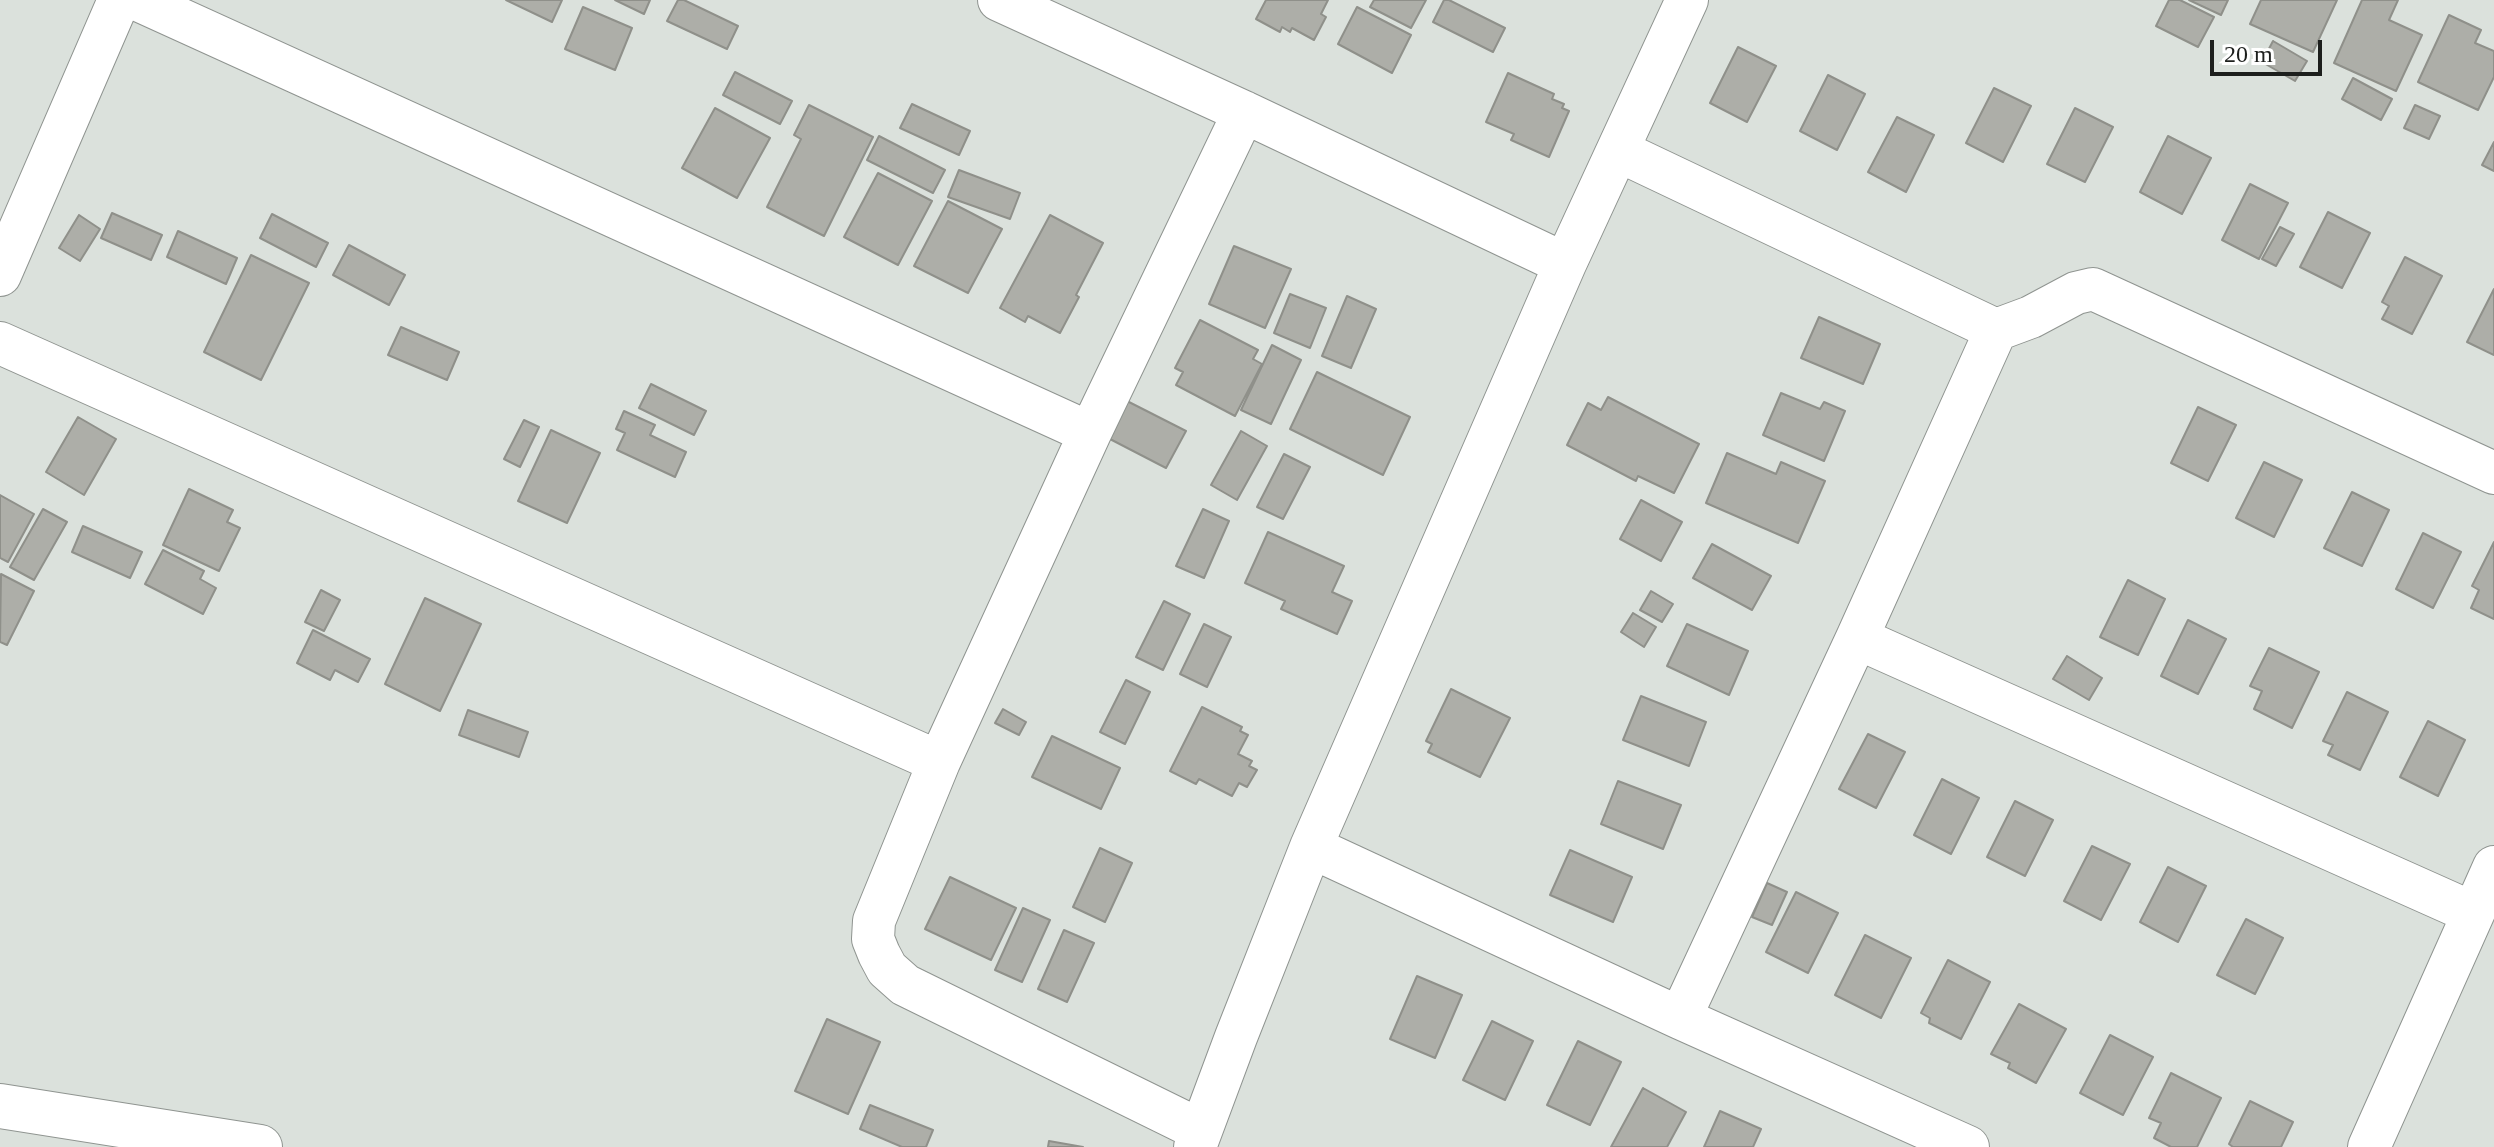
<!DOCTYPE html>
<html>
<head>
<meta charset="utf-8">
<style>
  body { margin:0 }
  #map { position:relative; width:2494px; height:1147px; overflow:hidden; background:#dbe1dc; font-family:Georgia,serif }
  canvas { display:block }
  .scale { position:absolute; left:2210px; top:40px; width:112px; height:36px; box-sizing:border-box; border:4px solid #1d1f1d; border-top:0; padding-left:10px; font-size:24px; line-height:28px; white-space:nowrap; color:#1d1f1d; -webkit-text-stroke:6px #fff; paint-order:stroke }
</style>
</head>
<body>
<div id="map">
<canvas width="2494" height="1147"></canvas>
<div class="scale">20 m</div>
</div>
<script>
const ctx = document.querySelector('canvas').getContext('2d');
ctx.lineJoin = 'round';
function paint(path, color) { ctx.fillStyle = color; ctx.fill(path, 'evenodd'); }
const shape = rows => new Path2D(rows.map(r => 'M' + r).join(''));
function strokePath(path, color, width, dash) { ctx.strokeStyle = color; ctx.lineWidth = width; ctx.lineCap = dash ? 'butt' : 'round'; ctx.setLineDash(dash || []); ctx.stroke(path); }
const building = shape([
  [506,0,562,0,552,22,506,0],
  [615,0,650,0,644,14,615,0],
  [678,0,684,0,738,26,727,49,667,21,678,0],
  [1266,0,1328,0,1321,14,1326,17,1314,40,1292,28,1290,32,1282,27,1280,32,1256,19,1266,0],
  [1374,0,1426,0,1411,28,1370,7,1374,0],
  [1444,0,1449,0,1505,28,1493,52,1433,22,1444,0],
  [2169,0,2180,0,2214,17,2198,47,2156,26,2169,0],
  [2189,0,2228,0,2221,15,2189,0],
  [2261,0,2337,0,2313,52,2250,24,2261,0],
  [2362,0,2398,0,2389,20,2422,35,2396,91,2334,63,2362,0],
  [583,7,632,28,615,70,565,49,583,7],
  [1357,7,1411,35,1392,73,1338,44,1357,7],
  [2449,15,2481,30,2475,43,2494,51,2494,77,2478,110,2418,82,2449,15],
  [2273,41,2307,61,2295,81,2262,62,2273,41],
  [1738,47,1776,66,1747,122,1710,103,1738,47],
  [735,72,792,101,780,124,723,95,735,72],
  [1508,73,1554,94,1552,99,1564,104,1562,108,1569,111,1549,157,1511,140,1514,134,1486,122,1508,73],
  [1828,75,1865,94,1837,150,1800,131,1828,75],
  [2353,78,2392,99,2381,120,2342,99,2353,78],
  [1994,88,2031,106,2003,162,1966,143,1994,88],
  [912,104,970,131,959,155,900,128,912,104],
  [809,105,873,137,824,236,767,207,801,139,794,135,809,105],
  [2415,105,2440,116,2429,139,2404,128,2415,105],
  [715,108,770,138,737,198,682,168,715,108],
  [2075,108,2113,127,2085,182,2047,164,2075,108],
  [1897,117,1934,135,1906,192,1868,172,1897,117],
  [879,136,945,170,933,193,867,160,879,136],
  [2168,136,2211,158,2182,214,2140,192,2168,136],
  [2494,142,2494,171,2482,165,2494,142],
  [959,170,1020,193,1010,219,948,197,959,170],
  [878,173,932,201,898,265,844,237,878,173],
  [2250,184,2288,203,2259,259,2222,240,2250,184],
  [948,201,1002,229,968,293,914,266,948,201],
  [2328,212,2370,233,2342,288,2300,267,2328,212],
  [112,213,162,235,151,260,101,238,112,213],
  [272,214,328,243,316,267,260,238,272,214],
  [79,215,100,229,80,261,59,248,79,215],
  [1050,215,1103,243,1076,295,1079,297,1060,333,1028,316,1025,322,1000,308,1050,215],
  [2280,227,2294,234,2276,266,2262,259,2280,227],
  [178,231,237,258,226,284,167,257,178,231],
  [349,245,405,275,389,305,333,275,349,245],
  [1234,246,1291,269,1265,328,1209,304,1234,246],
  [251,255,309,283,261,380,204,352,251,255],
  [2405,257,2442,276,2412,334,2382,319,2389,306,2382,302,2405,257],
  [2494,289,2494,355,2467,342,2494,289],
  [1290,294,1326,308,1310,348,1274,333,1290,294],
  [1347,296,1376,309,1351,368,1322,356,1347,296],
  [1819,317,1880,344,1863,384,1801,358,1819,317],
  [1200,320,1258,350,1253,359,1262,364,1235,416,1176,385,1183,372,1175,368,1200,320],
  [401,327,459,352,447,380,388,355,401,327],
  [1272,345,1301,360,1271,424,1241,410,1272,345],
  [1317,372,1410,417,1383,475,1290,429,1317,372],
  [651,384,706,411,694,435,639,408,651,384],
  [1781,393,1820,409,1824,402,1845,411,1824,461,1763,435,1781,393],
  [1608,397,1699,444,1674,493,1638,476,1636,481,1567,445,1588,403,1601,410,1608,397],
  [1127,401,1186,431,1166,468,1108,438,1127,401],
  [2198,407,2236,425,2208,481,2171,463,2198,407],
  [624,411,655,425,650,435,686,452,675,477,617,450,625,433,616,429,624,411],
  [78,417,116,439,84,495,46,472,78,417],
  [524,420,539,427,520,467,504,459,524,420],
  [551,430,600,453,567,523,518,501,551,430],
  [1241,431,1267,446,1237,500,1211,485,1241,431],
  [1727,453,1776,474,1781,462,1825,481,1798,543,1706,503,1727,453],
  [1284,454,1310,467,1283,519,1257,507,1284,454],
  [2264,462,2302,480,2274,537,2236,518,2264,462],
  [189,489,233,510,227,522,240,528,219,571,163,545,189,489],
  [2352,492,2389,510,2362,566,2324,548,2352,492],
  [0,495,34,514,8,562,0,558,0,495],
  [1641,500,1682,522,1661,561,1620,539,1641,500],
  [43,509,67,522,34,580,10,567,43,509],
  [1203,509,1229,521,1204,578,1176,566,1203,509],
  [83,526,142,552,130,578,72,552,83,526],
  [1268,532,1344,566,1332,592,1352,601,1337,634,1281,609,1285,601,1245,583,1268,532],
  [2423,533,2461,552,2433,608,2396,589,2423,533],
  [2494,542,2494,619,2471,608,2479,590,2472,586,2494,542],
  [1712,544,1771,576,1752,610,1693,578,1712,544],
  [163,550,204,571,200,579,216,588,203,614,145,584,163,550],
  [1,574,34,591,7,645,0,642,1,574],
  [2128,580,2165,599,2138,655,2100,637,2128,580],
  [321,590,340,600,324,631,305,622,321,590],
  [1651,591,1673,604,1662,622,1640,610,1651,591],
  [425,598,481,624,440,711,385,684,425,598],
  [1164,601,1190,614,1163,670,1136,657,1164,601],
  [1633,613,1656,627,1644,647,1621,632,1633,613],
  [2188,620,2226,639,2198,694,2161,676,2188,620],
  [1204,624,1231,637,1207,687,1180,674,1204,624],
  [1687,624,1748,651,1729,695,1667,666,1687,624],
  [313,630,370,659,358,682,335,670,330,680,297,663,313,630],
  [2269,648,2319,672,2292,728,2254,709,2262,691,2250,686,2269,648],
  [2067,656,2102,678,2089,700,2053,679,2067,656],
  [1126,680,1150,692,1125,744,1100,732,1126,680],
  [1451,689,1510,718,1480,777,1428,752,1432,744,1426,741,1451,689],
  [2347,692,2388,712,2360,770,2328,755,2333,745,2323,741,2347,692],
  [1641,696,1706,722,1689,766,1623,740,1641,696],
  [1202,707,1242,727,1240,731,1248,735,1238,754,1252,761,1249,766,1257,770,1247,787,1239,783,1232,796,1199,779,1196,784,1170,771,1202,707],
  [1003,709,1026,722,1019,735,995,723,1003,709],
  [468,710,528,732,519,757,459,735,468,710],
  [2428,721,2465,740,2438,796,2400,777,2428,721],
  [1868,734,1905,752,1876,808,1839,789,1868,734],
  [1052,736,1120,768,1101,809,1032,777,1052,736],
  [1942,779,1979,798,1951,854,1914,835,1942,779],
  [1618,781,1681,805,1663,849,1601,824,1618,781],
  [2015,801,2053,820,2025,876,1987,857,2015,801],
  [2092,846,2130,864,2101,920,2064,901,2092,846],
  [1100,848,1132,863,1105,922,1073,907,1100,848],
  [1570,850,1632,877,1613,922,1550,895,1570,850],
  [2168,867,2206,886,2178,942,2140,922,2168,867],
  [950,877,1016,908,991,960,925,929,950,877],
  [1767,883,1787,892,1772,925,1752,917,1767,883],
  [1796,892,1838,913,1808,973,1766,952,1796,892],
  [1023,908,1050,920,1022,982,995,970,1023,908],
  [2246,919,2283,938,2255,994,2217,975,2246,919],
  [1064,930,1094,943,1067,1002,1038,989,1064,930],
  [1865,935,1911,958,1881,1018,1835,995,1865,935],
  [1948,960,1990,982,1961,1039,1929,1023,1930,1018,1921,1013,1948,960],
  [1417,976,1462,995,1435,1058,1390,1039,1417,976],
  [2019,1004,2066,1029,2036,1083,2008,1068,2010,1063,1991,1054,2019,1004],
  [827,1019,880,1042,848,1114,795,1091,827,1019],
  [1492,1021,1533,1041,1505,1100,1463,1080,1492,1021],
  [2110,1035,2153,1057,2123,1115,2080,1093,2110,1035],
  [1578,1041,1621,1062,1590,1125,1547,1105,1578,1041],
  [2171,1073,2221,1098,2197,1147,2171,1147,2154,1138,2161,1123,2149,1118,2171,1073],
  [1643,1088,1686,1112,1667,1147,1611,1147,1643,1088],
  [2250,1101,2293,1122,2281,1147,2233,1147,2229,1144,2250,1101],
  [870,1105,933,1130,926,1147,902,1147,860,1129,870,1105],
  [1720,1111,1761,1129,1753,1147,1704,1147,1720,1111],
  [1049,1141,1083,1147,1048,1147,1049,1141]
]);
const street = shape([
  [138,0,1090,433],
  [999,0,1244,112,1565,264],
  [1619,151,1996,330],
  [0,275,119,0],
  [0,343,939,762],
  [1857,638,2473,913],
  [1311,847,1680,1018,1968,1147],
  [1680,1018,1857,638,1996,330,2031,317,2076,293,2093,289,2494,473],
  [1200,1130,905,985,887,969,879,954,873,939,874,921,939,762,1090,433,1244,112],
  [1195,1147,1236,1037,1311,847,1565,264,1687,0],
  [2369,1147,2494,867]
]);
const secondary = shape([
  [0,1106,260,1147]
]);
paint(building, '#adaea8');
strokePath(building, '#8f908a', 2);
strokePath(street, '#8f9490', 44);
strokePath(secondary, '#8f9490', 46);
strokePath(street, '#fff', 42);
strokePath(secondary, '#fff', 44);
</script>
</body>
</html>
